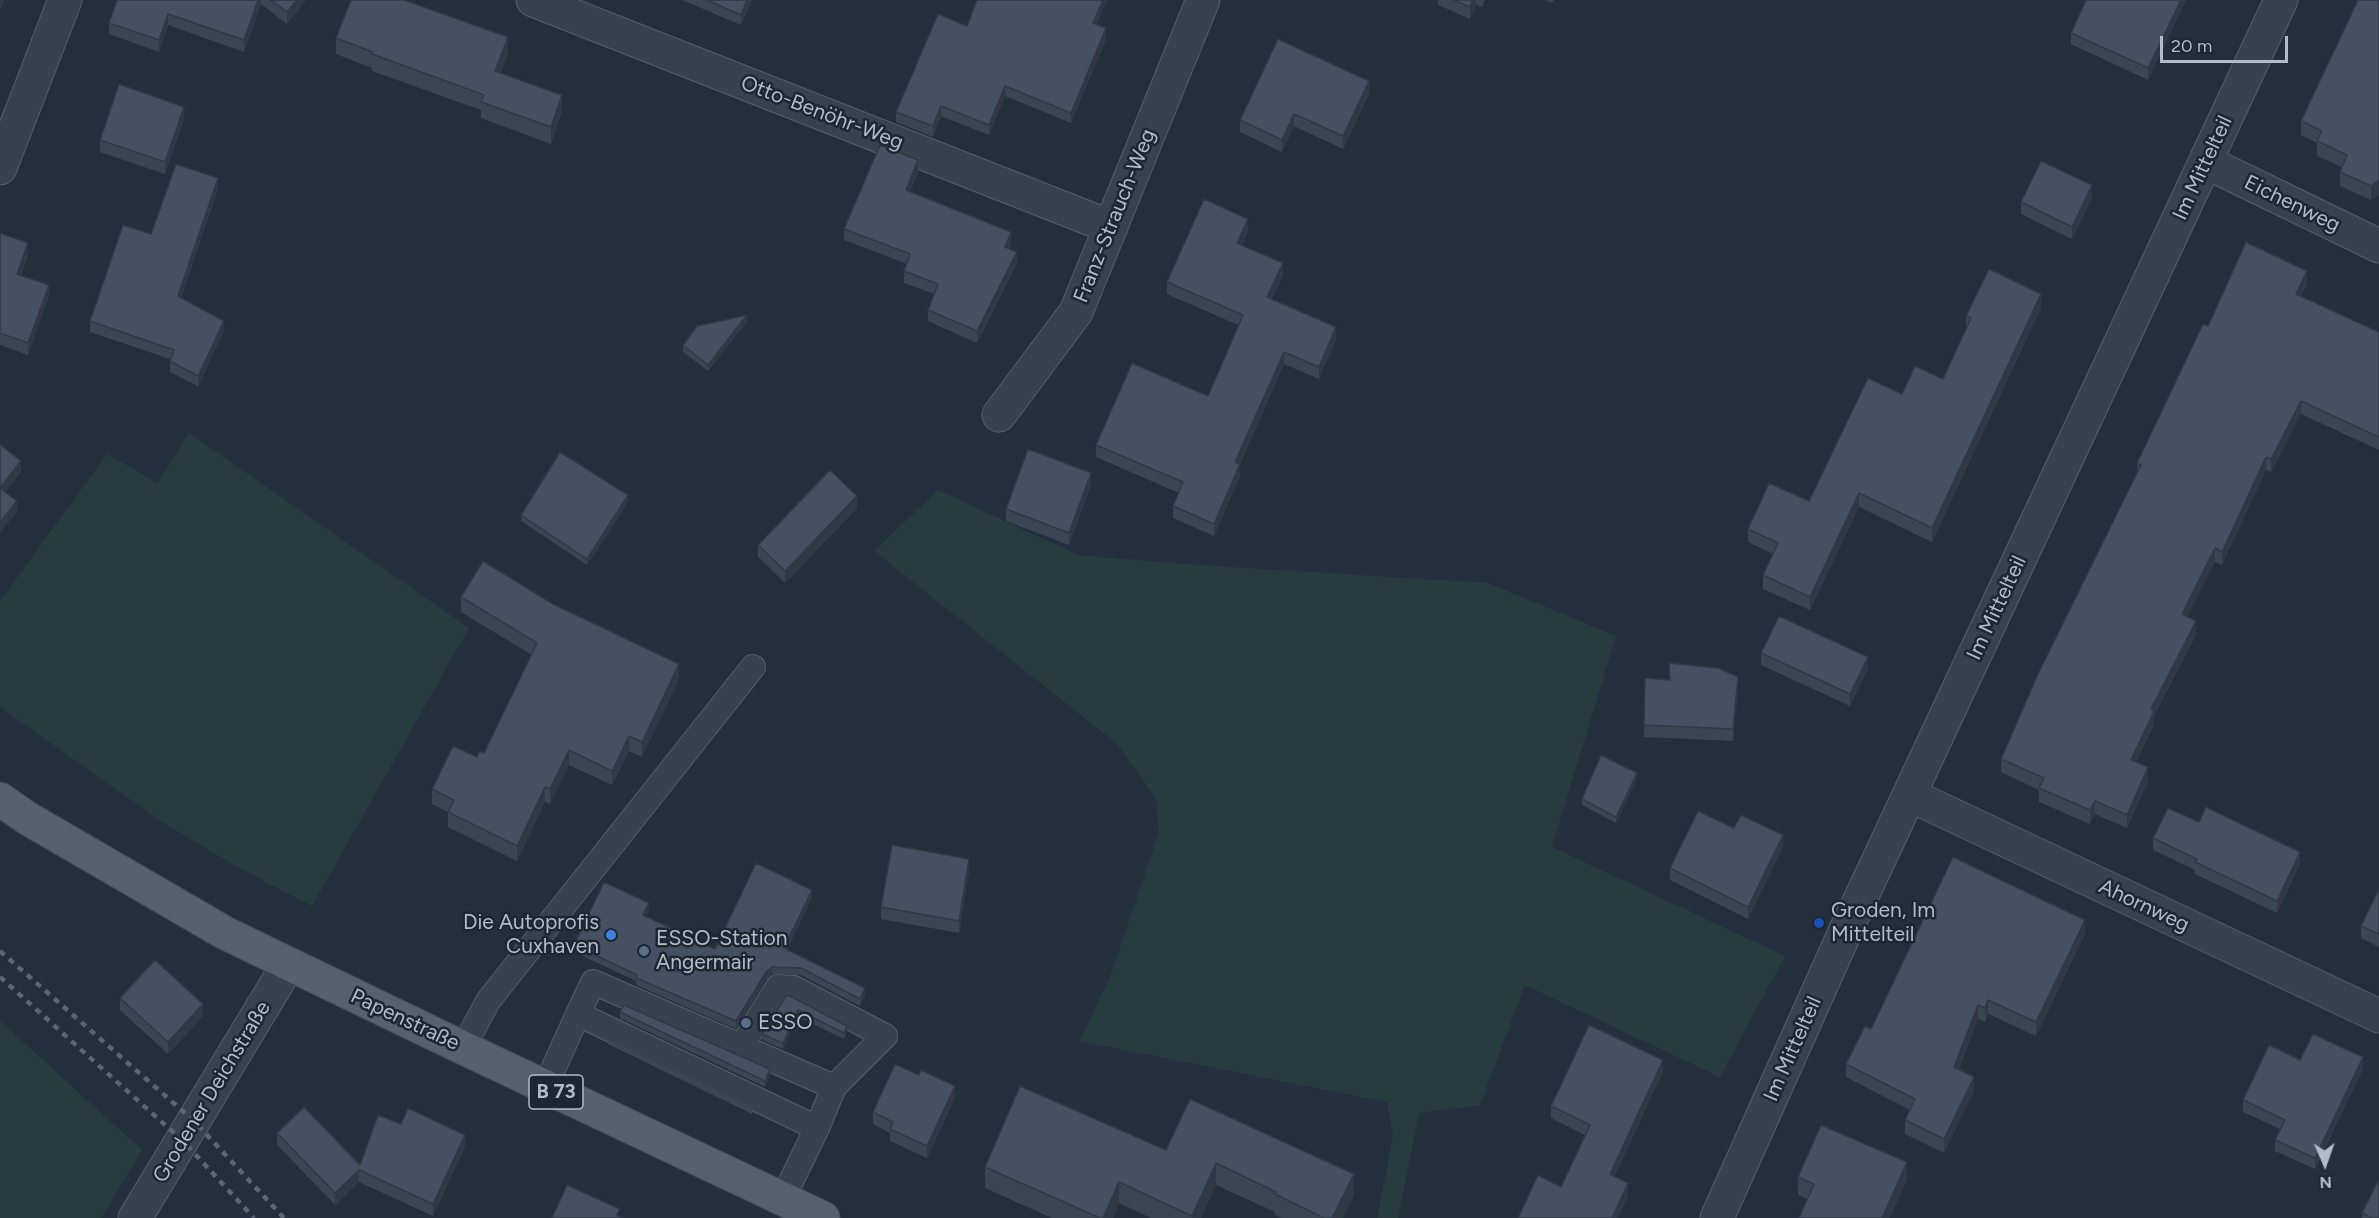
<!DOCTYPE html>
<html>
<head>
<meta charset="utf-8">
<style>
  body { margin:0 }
  #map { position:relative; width:2379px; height:1218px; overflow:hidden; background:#242f3e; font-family:Figtree,sans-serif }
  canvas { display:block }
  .north { position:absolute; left:2295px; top:1134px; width:60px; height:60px; -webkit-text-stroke:4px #1d2633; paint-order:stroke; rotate:178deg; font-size:16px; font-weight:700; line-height:24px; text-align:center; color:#b4bcc9 }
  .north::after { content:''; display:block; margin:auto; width:21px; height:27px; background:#b4bcc9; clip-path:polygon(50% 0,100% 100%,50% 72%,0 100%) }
  .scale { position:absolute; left:2160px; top:36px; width:128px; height:27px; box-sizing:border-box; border:3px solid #b4bcc9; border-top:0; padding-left:8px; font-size:18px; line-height:21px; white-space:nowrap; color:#b4bcc9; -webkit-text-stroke:4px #1d2633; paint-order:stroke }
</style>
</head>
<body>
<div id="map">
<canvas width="2379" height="1218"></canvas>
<div class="north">N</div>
<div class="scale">20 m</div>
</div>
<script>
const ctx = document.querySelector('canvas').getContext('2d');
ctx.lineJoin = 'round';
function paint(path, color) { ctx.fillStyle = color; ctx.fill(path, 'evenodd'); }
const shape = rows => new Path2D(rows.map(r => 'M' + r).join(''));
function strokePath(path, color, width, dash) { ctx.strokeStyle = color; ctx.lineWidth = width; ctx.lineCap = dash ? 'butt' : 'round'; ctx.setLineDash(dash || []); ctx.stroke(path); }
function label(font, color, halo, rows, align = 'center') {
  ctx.font = font + ' Figtree,sans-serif'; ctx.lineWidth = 5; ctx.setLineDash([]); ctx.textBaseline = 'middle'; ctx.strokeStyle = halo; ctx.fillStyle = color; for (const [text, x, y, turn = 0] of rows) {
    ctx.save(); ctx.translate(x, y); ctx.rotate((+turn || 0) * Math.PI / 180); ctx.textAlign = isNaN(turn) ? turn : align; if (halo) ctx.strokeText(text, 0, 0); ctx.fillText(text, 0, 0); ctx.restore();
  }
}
const green = shape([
  [189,433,469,628,312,906,239,868,162,822,0,707,0,601,107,454,158,483],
  [938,490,1078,555,1198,565,1488,583,1616,636,1552,847,1785,956,1720,1077,1525,985,1480,1105,1419,1113,1398,1218,1377,1218,1393,1136,1387,1102,1079,1041,1110,977,1159,832,1156,798,1116,743,874,551],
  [0,1021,142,1150,101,1218,0,1218]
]);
const service = shape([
  [578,1014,593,982,834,1087,817,1128],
  [741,1047,778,987,794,988,885,1036,834,1087],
  [463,1048,488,1001,753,667],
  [545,1087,578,1014,817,1128,783,1198]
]);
const minor = shape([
  [533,0,1111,227],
  [2206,162,2379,246],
  [0,168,65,0],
  [999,415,1076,312,1203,0],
  [1910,795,2379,1016],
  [135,1218,288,965],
  [1717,1218,1845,932,2281,0]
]);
const primary = shape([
  [0,799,27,818,225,933,457,1045,823,1218]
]);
const rail = shape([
  [0,951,194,1121,284,1218],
  [0,977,183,1141,254,1218]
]);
const wall = shape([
  [117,0,306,0,287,24,261,4,244,52,168,25,159,52,109,34,109,23],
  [682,0,752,0,741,25],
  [1438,0,1485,0,1482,7,1476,4,1470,19,1438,5],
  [1545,0,1554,0,1552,3],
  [2186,0,2148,80,2071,44,2071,33],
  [2379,0,2379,195,2371,200,2340,186,2340,172,2342,167,2317,156,2317,143,2301,135,2301,121],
  [1097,24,1106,39,1071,123,1005,96,989,135,941,116,933,137,896,122,896,112],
  [336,38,508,54,501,73,562,111,551,144,481,118,481,110,372,71,372,68,336,54],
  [1369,94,1343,149,1294,126,1282,152,1240,132,1240,120],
  [184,119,165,174,100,152,100,140],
  [918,172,910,192,1011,243,1009,248,1017,263,977,343,928,321,928,310,934,294,904,283,904,271,907,264,844,240,844,229],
  [218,189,181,298,224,331,198,386,170,372,170,359,90,332,90,321,151,234],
  [2092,198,2072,239,2021,214,2021,202],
  [1248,231,1242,245,1283,275,1272,299,1336,339,1319,379,1284,364,1240,464,1240,476,1214,536,1173,518,1173,506,1179,493,1096,457,1096,445,1208,396,1238,325,1167,294,1167,282],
  [0,233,28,255,21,275,49,296,28,355,0,345],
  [2307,284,2301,296,2379,332,2379,450,2301,414,2271,472,2266,470,2222,565,2215,562,2187,617,2196,635,2154,716,2154,725,2136,762,2148,781,2127,828,2095,814,2090,824,2039,802,2039,790,2001,772,2001,759,2137,472,2137,463,2208,326],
  [2041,308,1932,542,1859,507,1810,610,1763,589,1763,575,1773,554,1748,542,1748,529,1809,501,1902,394,1943,379,1966,328,1966,316],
  [747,321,708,371,683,352,683,345],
  [1091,485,1069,545,1006,521,1006,509],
  [628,502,587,565,521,521,521,515],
  [857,508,785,583,758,557,758,545],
  [461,597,553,604,679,679,642,757,629,751,612,785,569,765,550,804,545,802,517,861,448,827,448,812,432,804,432,789,477,757,484,753,532,655,461,612],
  [1761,653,1868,669,1850,706,1761,665],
  [1669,663,1738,689,1733,741,1644,737,1645,678,1670,680],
  [1637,779,1616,823,1582,805,1582,799],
  [2199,822,2300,864,2277,913,2195,874,2195,870,2153,850,2153,838],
  [1734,828,1783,847,1748,919,1670,880,1670,868],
  [969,871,959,933,881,919,881,907],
  [2379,889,2379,947,2361,938,2361,926],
  [812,897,787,950,865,995,860,1006,801,975,772,974,766,980,736,1029,636,985,636,981,574,952,574,945,649,910,646,916,715,949],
  [2085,934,2036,1036,1988,1014,1985,1022,1978,1019,1959,1069,1974,1091,1944,1153,1905,1134,1905,1120,1910,1110,1846,1077,1846,1064,1871,1029],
  [786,996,847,1032,844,1039,798,1017,783,1049,762,1040,762,1034],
  [120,998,203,1016,168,1054,120,1010],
  [620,1012,770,1075,765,1087,620,1018],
  [608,1038,752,1107,752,1114,608,1044],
  [2300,1060,2363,1069,2315,1169,2275,1151,2275,1140,2280,1129,2243,1112,2243,1100],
  [1663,1072,1614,1177,1628,1196,1561,1187,1585,1135,1551,1118,1551,1106],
  [955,1098,927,1158,890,1141,890,1133,873,1124,873,1112],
  [277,1133,360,1165,465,1147,433,1216,359,1182,335,1205,277,1145],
  [1166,1150,1354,1195,1343,1218,1281,1218,1275,1215,1275,1212,1216,1185,1201,1218,1151,1218,1119,1203,1113,1218,1052,1218,985,1188,985,1167],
  [1798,1177,1907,1180,1808,1199,1798,1195],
  [2362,1213,2379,1218,2362,1218]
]);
const shadedWall = shape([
  [1,0,4,0,0,12,0,2],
  [258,0,261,0,261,4,244,52,244,40],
  [297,0,306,0,287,24,287,12],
  [747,0,752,0,741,25,741,15],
  [1103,0,1107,0,1093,34,1093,23],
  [1472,0,1476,0,1476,4,1470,19,1470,7],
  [2181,0,2186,0,2148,80,2148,68],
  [168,14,168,25,159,52,159,40],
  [1106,28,1106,39,1071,123,1071,113],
  [508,37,508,54,495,87,495,71],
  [1369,81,1369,94,1343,149,1343,136],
  [1005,86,1005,96,989,135,989,125],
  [562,95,562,111,551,144,551,127],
  [941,106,941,116,933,137,933,126],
  [184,107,184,119,165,174,165,162],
  [1294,114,1294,126,1282,152,1282,140],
  [918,160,918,172,906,201,906,190],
  [218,178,218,189,178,306,178,296],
  [2379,180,2379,195,2371,200,2371,186],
  [2092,185,2092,198,2072,239,2072,227],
  [1248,219,1248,231,1237,255,1237,243],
  [1011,232,1011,243,1005,258,1005,247],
  [28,243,28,255,17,286,17,274],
  [1017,252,1017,263,977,343,977,331],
  [1283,263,1283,275,1267,309,1267,297],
  [2307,271,2307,284,2296,307,2296,294],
  [49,285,49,296,28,355,28,343],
  [2041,294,2041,308,1932,542,1932,528],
  [747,315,747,321,708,371,708,365],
  [224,321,224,331,198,386,198,376],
  [1336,327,1336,339,1319,379,1319,367],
  [1284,352,1284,364,1235,474,1235,462],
  [2301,401,2301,414,2271,472,2271,459],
  [2266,457,2266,470,2222,565,2222,552],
  [21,461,21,472,0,499,0,488],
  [1240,464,1240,476,1214,536,1214,524],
  [1091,473,1091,485,1069,545,1069,533],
  [1859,493,1859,507,1810,610,1810,597],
  [628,495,628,502,587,565,587,559],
  [857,496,857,508,785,583,785,571],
  [17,501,17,512,0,533,0,522],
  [2215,548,2215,562,2182,628,2182,614],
  [2196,621,2196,635,2154,716,2154,725,2131,773,2131,760,2151,709],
  [1868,657,1868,669,1850,706,1850,694],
  [679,664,679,679,642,757,642,742],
  [1738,677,1738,689,1733,741,1733,729],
  [629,736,629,751,612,785,612,771],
  [569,750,569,765,550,804,550,789],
  [2148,767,2148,781,2127,828,2127,815],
  [1637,773,1637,779,1616,823,1616,817],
  [545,787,545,802,517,861,517,846],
  [2095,801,2095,814,2090,824,2090,810],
  [1783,835,1783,847,1748,919,1748,907],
  [2300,852,2300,864,2277,913,2277,901],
  [969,859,969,871,959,933,959,921],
  [812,890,812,897,784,956,784,948],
  [649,903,649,910,643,922,643,915],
  [2085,920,2085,934,2036,1036,2036,1022],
  [772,967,772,974,766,980,736,1029,736,1021,766,972],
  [865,988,865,995,860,1006,860,999],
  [1988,1000,1988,1014,1985,1022,1985,1008],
  [203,1004,203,1016,168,1054,168,1042],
  [1978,1005,1978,1019,1954,1081,1954,1067],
  [798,1010,798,1017,783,1049,783,1043],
  [847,1026,847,1032,844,1039,844,1033],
  [2363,1057,2363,1069,2315,1169,2315,1158],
  [1663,1060,1663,1072,1610,1187,1610,1174],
  [770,1069,770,1075,765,1087,765,1081],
  [1974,1077,1974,1091,1944,1153,1944,1139],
  [955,1086,955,1098,927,1158,927,1146],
  [465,1135,465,1147,433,1216,433,1204],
  [1907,1162,1907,1180,1890,1218,1882,1218],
  [1216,1163,1216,1185,1201,1218,1192,1218,1192,1216],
  [359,1170,359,1182,335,1205,335,1193],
  [1354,1174,1354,1195,1343,1218,1332,1218],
  [1119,1182,1119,1203,1113,1218,1103,1218],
  [1628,1183,1628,1196,1618,1218,1612,1218]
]);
const building = shape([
  [117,0,258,0,244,40,168,14,159,40,109,23,117,0],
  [271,0,297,0,287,12,271,0],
  [351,0,404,0,508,37,495,71,562,95,551,127,481,102,484,95,372,54,373,52,336,38,351,0],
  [707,0,747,0,741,15,707,0],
  [977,0,1103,0,1093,23,1106,28,1071,113,1005,86,989,125,941,106,933,126,896,112,938,14,967,26,977,0],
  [1454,0,1472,0,1470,7,1454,0],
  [2086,0,2181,0,2148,68,2071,33,2086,0],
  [2358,0,2379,0,2379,180,2371,186,2340,172,2347,155,2317,141,2322,131,2301,121,2358,0],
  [1278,39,1369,81,1343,136,1294,114,1282,140,1240,120,1278,39],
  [119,84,184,107,165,162,100,140,119,84],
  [880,145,918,160,906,190,1011,232,1005,247,1017,252,977,331,928,310,938,284,904,271,910,254,844,229,880,145],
  [2041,161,2092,185,2072,227,2021,202,2041,161],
  [176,164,218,178,178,296,224,321,198,376,170,361,174,350,90,321,123,225,151,234,176,164],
  [1204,199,1248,219,1237,243,1283,263,1267,297,1336,327,1319,367,1284,352,1235,462,1240,464,1214,524,1173,506,1183,482,1096,445,1132,363,1208,396,1243,315,1167,282,1204,199],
  [0,233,28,243,17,274,49,285,28,343,0,333,0,233],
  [2246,242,2307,271,2296,294,2379,332,2379,437,2301,401,2271,459,2266,457,2222,552,2215,548,2182,614,2196,621,2151,709,2154,711,2131,760,2148,767,2127,815,2095,801,2090,810,2039,788,2044,778,2001,759,2038,674,2141,465,2137,463,2203,324,2208,326,2246,242],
  [1989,269,2041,294,1932,528,1859,493,1810,597,1763,575,1778,543,1748,529,1769,483,1809,501,1868,378,1902,394,1915,366,1943,379,1971,318,1966,316,1989,269],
  [747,315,708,365,683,345,697,326,747,315],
  [0,444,21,461,0,488,0,444],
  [1028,449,1091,473,1069,533,1006,509,1028,449],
  [560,452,628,495,587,559,521,515,560,452],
  [830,470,857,496,785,571,758,545,830,470],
  [0,488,17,501,0,522,0,488],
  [483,561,553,604,679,664,642,742,629,736,612,771,569,750,550,789,545,787,517,846,448,812,454,800,432,789,453,746,477,757,480,751,484,753,537,643,461,597,483,561],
  [1779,616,1868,657,1850,694,1761,653,1779,616],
  [1669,663,1718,668,1738,677,1733,729,1644,725,1645,678,1670,680,1669,663],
  [1601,755,1637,773,1616,817,1582,799,1601,755],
  [2206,807,2300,852,2277,901,2195,862,2197,859,2153,838,2168,808,2199,822,2206,807],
  [1698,811,1734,828,1741,815,1783,835,1748,907,1670,868,1698,811],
  [892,845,969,859,959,921,881,907,892,845],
  [1953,857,2085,920,2036,1022,1988,1000,1985,1008,1978,1005,1954,1067,1974,1077,1944,1139,1905,1120,1915,1099,1846,1064,1865,1026,1871,1029,1953,857],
  [756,863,812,890,784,948,865,988,860,999,801,968,772,967,766,972,736,1021,636,978,637,975,574,945,604,882,649,903,643,915,715,949,756,863],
  [2379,889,2379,934,2361,926,2379,889],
  [155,960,203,1004,168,1042,120,998,155,960],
  [786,996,790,996,847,1026,844,1033,798,1010,783,1043,762,1034,786,996],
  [624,1005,770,1069,765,1081,620,1012,624,1005],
  [1589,1025,1663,1060,1610,1174,1628,1183,1612,1218,1518,1218,1538,1175,1561,1187,1590,1125,1551,1106,1589,1025],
  [2313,1034,2363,1057,2315,1158,2275,1140,2285,1120,2243,1100,2269,1045,2300,1060,2313,1034],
  [895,1064,919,1075,921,1070,955,1086,927,1146,890,1129,893,1122,873,1112,895,1064],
  [1020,1086,1166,1150,1190,1099,1354,1174,1332,1218,1324,1218,1275,1194,1276,1192,1216,1163,1192,1216,1119,1182,1103,1218,1100,1218,985,1167,1020,1086],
  [304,1107,360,1165,378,1115,401,1124,408,1108,465,1135,433,1204,359,1170,335,1193,277,1133,304,1107],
  [1821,1125,1907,1162,1882,1218,1799,1218,1814,1184,1798,1177,1821,1125],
  [2379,1179,2379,1218,2372,1218,2362,1213,2379,1179],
  [567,1185,620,1209,617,1215,623,1218,552,1218,567,1185]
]);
const markers = [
  [1819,923,6,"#1a4fb4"],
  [611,935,6,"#3f7fe0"],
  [644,951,6,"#5c6f8a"],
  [746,1023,6,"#5c6f8a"]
];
const shields = [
  [556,1092,54]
];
const shieldNames = [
  ["B 73",556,1092]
];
const streetNames = [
  ["Otto-Benöhr-Weg",822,113,21],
  ["Im Mittelteil",2203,168,-65],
  ["Eichenweg",2292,204,26],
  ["Franz-Strauch-Weg",1115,216,-68],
  ["Im Mittelteil",1997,608,-65],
  ["Ahornweg",2144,906,25],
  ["Papenstraße",405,1020,25],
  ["Im Mittelteil",1793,1049,-66],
  ["Grodener Deichstraße",212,1092,-59]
];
const poiNames = [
  ["Groden, Im",1831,911],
  ["Mittelteil",1831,935],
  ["Die Autoprofis",599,923,"right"],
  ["Cuxhaven",599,947,"right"],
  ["ESSO-Station",656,939],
  ["Angermair",656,963],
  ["ESSO",758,1023]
];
paint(green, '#263c3f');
strokePath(service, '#565f6c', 26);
strokePath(minor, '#565f6c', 35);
strokePath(primary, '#414a57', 35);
strokePath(service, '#38414e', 24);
strokePath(minor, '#38414e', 33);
strokePath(primary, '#56606e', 33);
strokePath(rail, '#5a6575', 4.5, [6, 6]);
paint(wall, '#3b4654');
paint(shadedWall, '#303945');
paint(building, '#455162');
strokePath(building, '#303945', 1.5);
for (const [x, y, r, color] of markers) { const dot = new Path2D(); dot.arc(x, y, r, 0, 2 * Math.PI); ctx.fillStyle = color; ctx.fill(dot); strokePath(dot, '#1d2633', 2); }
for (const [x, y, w] of shields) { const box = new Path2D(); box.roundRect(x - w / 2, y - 17, w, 34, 4.5); ctx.fillStyle = '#1d2633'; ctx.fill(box); strokePath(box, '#b4bcc9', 1.5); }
label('bold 20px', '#b4bcc9', null, shieldNames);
label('21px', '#b4bcc9', '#1d2633', streetNames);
label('21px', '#b4bcc9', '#1d2633', poiNames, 'left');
</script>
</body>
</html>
